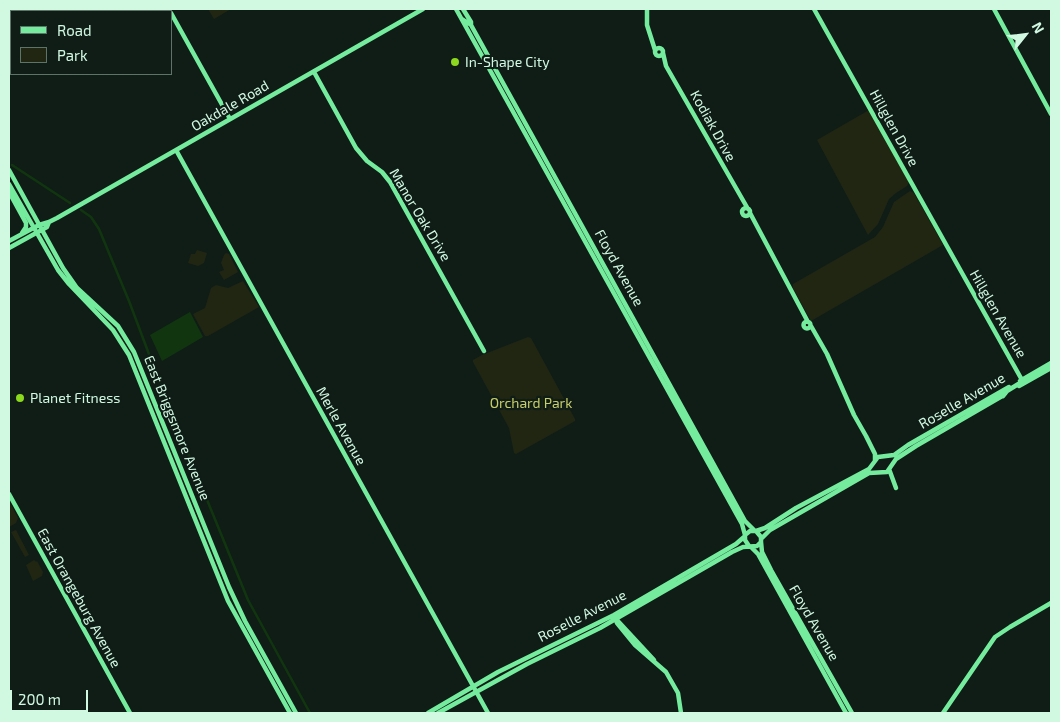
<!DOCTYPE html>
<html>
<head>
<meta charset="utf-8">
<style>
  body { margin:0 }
  #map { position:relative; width:1060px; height:722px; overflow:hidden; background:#0f1d16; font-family:"Exo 2",sans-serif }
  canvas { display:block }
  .frame { position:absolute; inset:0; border:10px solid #d1f9e2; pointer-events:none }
  .legend { position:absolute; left:10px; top:10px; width:162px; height:65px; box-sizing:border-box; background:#0f1d16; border:1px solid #5d7568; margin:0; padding:6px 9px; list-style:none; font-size:15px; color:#d1f9e2 }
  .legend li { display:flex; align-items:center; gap:10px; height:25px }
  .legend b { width:25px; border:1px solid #5d7568 }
  .north { position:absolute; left:1000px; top:10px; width:50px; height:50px; -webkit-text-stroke:4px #0f1d16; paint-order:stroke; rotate:61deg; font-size:14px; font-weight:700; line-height:20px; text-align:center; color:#d1f9e2 }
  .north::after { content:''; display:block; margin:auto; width:18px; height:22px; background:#d1f9e2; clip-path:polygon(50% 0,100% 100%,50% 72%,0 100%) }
  .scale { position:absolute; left:10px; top:690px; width:78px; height:22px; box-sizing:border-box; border:2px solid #d1f9e2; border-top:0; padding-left:6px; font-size:15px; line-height:18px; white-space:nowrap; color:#d1f9e2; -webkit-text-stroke:4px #0f1d16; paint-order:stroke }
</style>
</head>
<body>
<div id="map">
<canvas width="1060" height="722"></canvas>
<div class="frame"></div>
<ul class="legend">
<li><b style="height:6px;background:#75ec9d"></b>Road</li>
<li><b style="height:14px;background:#212613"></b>Park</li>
</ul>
<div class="north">N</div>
<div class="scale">200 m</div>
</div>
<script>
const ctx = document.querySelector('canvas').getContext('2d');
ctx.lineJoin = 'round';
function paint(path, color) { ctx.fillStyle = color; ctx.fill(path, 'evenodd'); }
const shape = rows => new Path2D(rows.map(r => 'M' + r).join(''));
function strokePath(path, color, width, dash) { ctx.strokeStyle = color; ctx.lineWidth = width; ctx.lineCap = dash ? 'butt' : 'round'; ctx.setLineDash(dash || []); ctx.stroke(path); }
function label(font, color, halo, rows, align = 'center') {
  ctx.font = font + ' "Exo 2",sans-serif'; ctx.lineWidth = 4.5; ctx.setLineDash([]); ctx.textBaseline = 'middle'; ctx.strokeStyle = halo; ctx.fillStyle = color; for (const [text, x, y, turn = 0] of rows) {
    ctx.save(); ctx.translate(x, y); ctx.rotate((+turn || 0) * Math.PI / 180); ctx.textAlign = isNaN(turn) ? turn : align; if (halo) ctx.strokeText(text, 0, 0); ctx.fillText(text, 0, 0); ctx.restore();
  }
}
const green = shape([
  [208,9,231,9,214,19],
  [869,110,909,182,907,186,896,193,889,199,878,224,868,235,817,140],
  [910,191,914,193,943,245,811,321,793,288,793,284,875,237,883,227,894,202],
  [197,250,207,253,204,263,198,266,188,263,191,254,195,254],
  [226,253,229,254,238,272,224,280,219,272,224,270,221,263,224,255],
  [243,281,259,307,208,336,205,336,193,314,205,308,211,288,216,285,228,288],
  [528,337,531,338,575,419,575,421,516,454,514,453,509,428,473,362,473,360,482,355],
  [9,501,18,518,16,523,9,527],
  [16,530,29,555,25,557,11,532],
  [34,560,36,562,37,561,43,572,42,576,33,581,26,565]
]);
const water = shape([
  [190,312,203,337,162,361,150,335]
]);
const canal = shape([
  [12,165,70,203],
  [81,210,91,217,99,229,129,301,167,402,248,600,310,713]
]);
const secondary = shape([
  [456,9,742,524,745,535],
  [463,9,471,22,471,25],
  [647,9,647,25,655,50],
  [814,9,1022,380,1020,383,1007,391,1003,396],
  [994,9,1051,114],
  [171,13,230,119],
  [462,19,471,25,745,521,754,530],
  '655 52a4 4 0 1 1 8 0a4 4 0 1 1-8 0Z',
  [663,53,666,66,748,209],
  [314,72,356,148,367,161,382,172,390,182,484,351],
  [176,150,488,713],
  [9,170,63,268,77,288,118,326,134,352,229,587,245,621,296,713],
  [9,184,58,270,69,284,113,330,129,355,228,601,290,713],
  [9,192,26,223,26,227,22,233],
  '742 212a4 4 0 1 1 8 0a4 4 0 1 1-8 0Z',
  [750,213,808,322],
  [9,241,39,225,49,222,57,218,423,9],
  [9,248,47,227,49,222],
  '803.5 325a3.5 3.5 0 1 1 7 0a3.5 3.5 0 1 1-7 0Z',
  [811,326,827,354,854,415,866,436,875,454,875,460],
  [1020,381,1051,363],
  [1019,386,1051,368],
  [889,469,896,488],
  [9,494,130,713],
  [756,531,765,528,796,508,869,469,878,457,894,455,908,445,1009,387],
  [761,539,770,530,869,473,887,472,896,459,916,446,1004,395],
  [761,542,762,552,771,570,852,713],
  [751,547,758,554,846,713],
  [615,617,617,623,635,645,666,672,678,693,681,713],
  [616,619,654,660],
  [428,713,498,672,614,615,736,544,744,537],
  [438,713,527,664,600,628,732,552,743,547,757,546,761,542,761,537,756,531,750,531,745,535,745,540,749,546],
  [943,713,995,637,1010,627,1051,603]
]);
const markers = [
  [455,62,5,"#8cd81e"],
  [20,398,5,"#8cd81e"]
];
const poiNames = [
  ["In-Shape City",465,62],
  ["Planet Fitness",30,398]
];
const streetNames = [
  ["Oakdale Road",230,106,-30],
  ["Kodiak Drive",713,126,61],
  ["Hillglen Drive",894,128,61],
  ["Manor Oak Drive",420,215,59],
  ["Floyd Avenue",619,268,61],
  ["Hillglen Avenue",998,314,60],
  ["Roselle Avenue",962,401,-30],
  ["Merle Avenue",341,426,61],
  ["East Briggsmore Avenue",177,428,68],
  ["East Orangeburg Avenue",79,598,61],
  ["Roselle Avenue",582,616,-27],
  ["Floyd Avenue",814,623,60]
];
const parkNames = [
  ["Orchard Park",531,403]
];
paint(green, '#212613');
paint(water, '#11360f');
strokePath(canal, '#11360f', 2.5);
strokePath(secondary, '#75ec9d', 4.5);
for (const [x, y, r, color] of markers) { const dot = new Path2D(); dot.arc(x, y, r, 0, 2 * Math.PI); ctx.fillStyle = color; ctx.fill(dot); strokePath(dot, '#0f1d16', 2); }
label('14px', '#d1f9e2', '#0f1d16', poiNames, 'left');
label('14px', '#d1f9e2', '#0f1d16', streetNames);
label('14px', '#c8ce68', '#0f1d16', parkNames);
</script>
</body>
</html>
